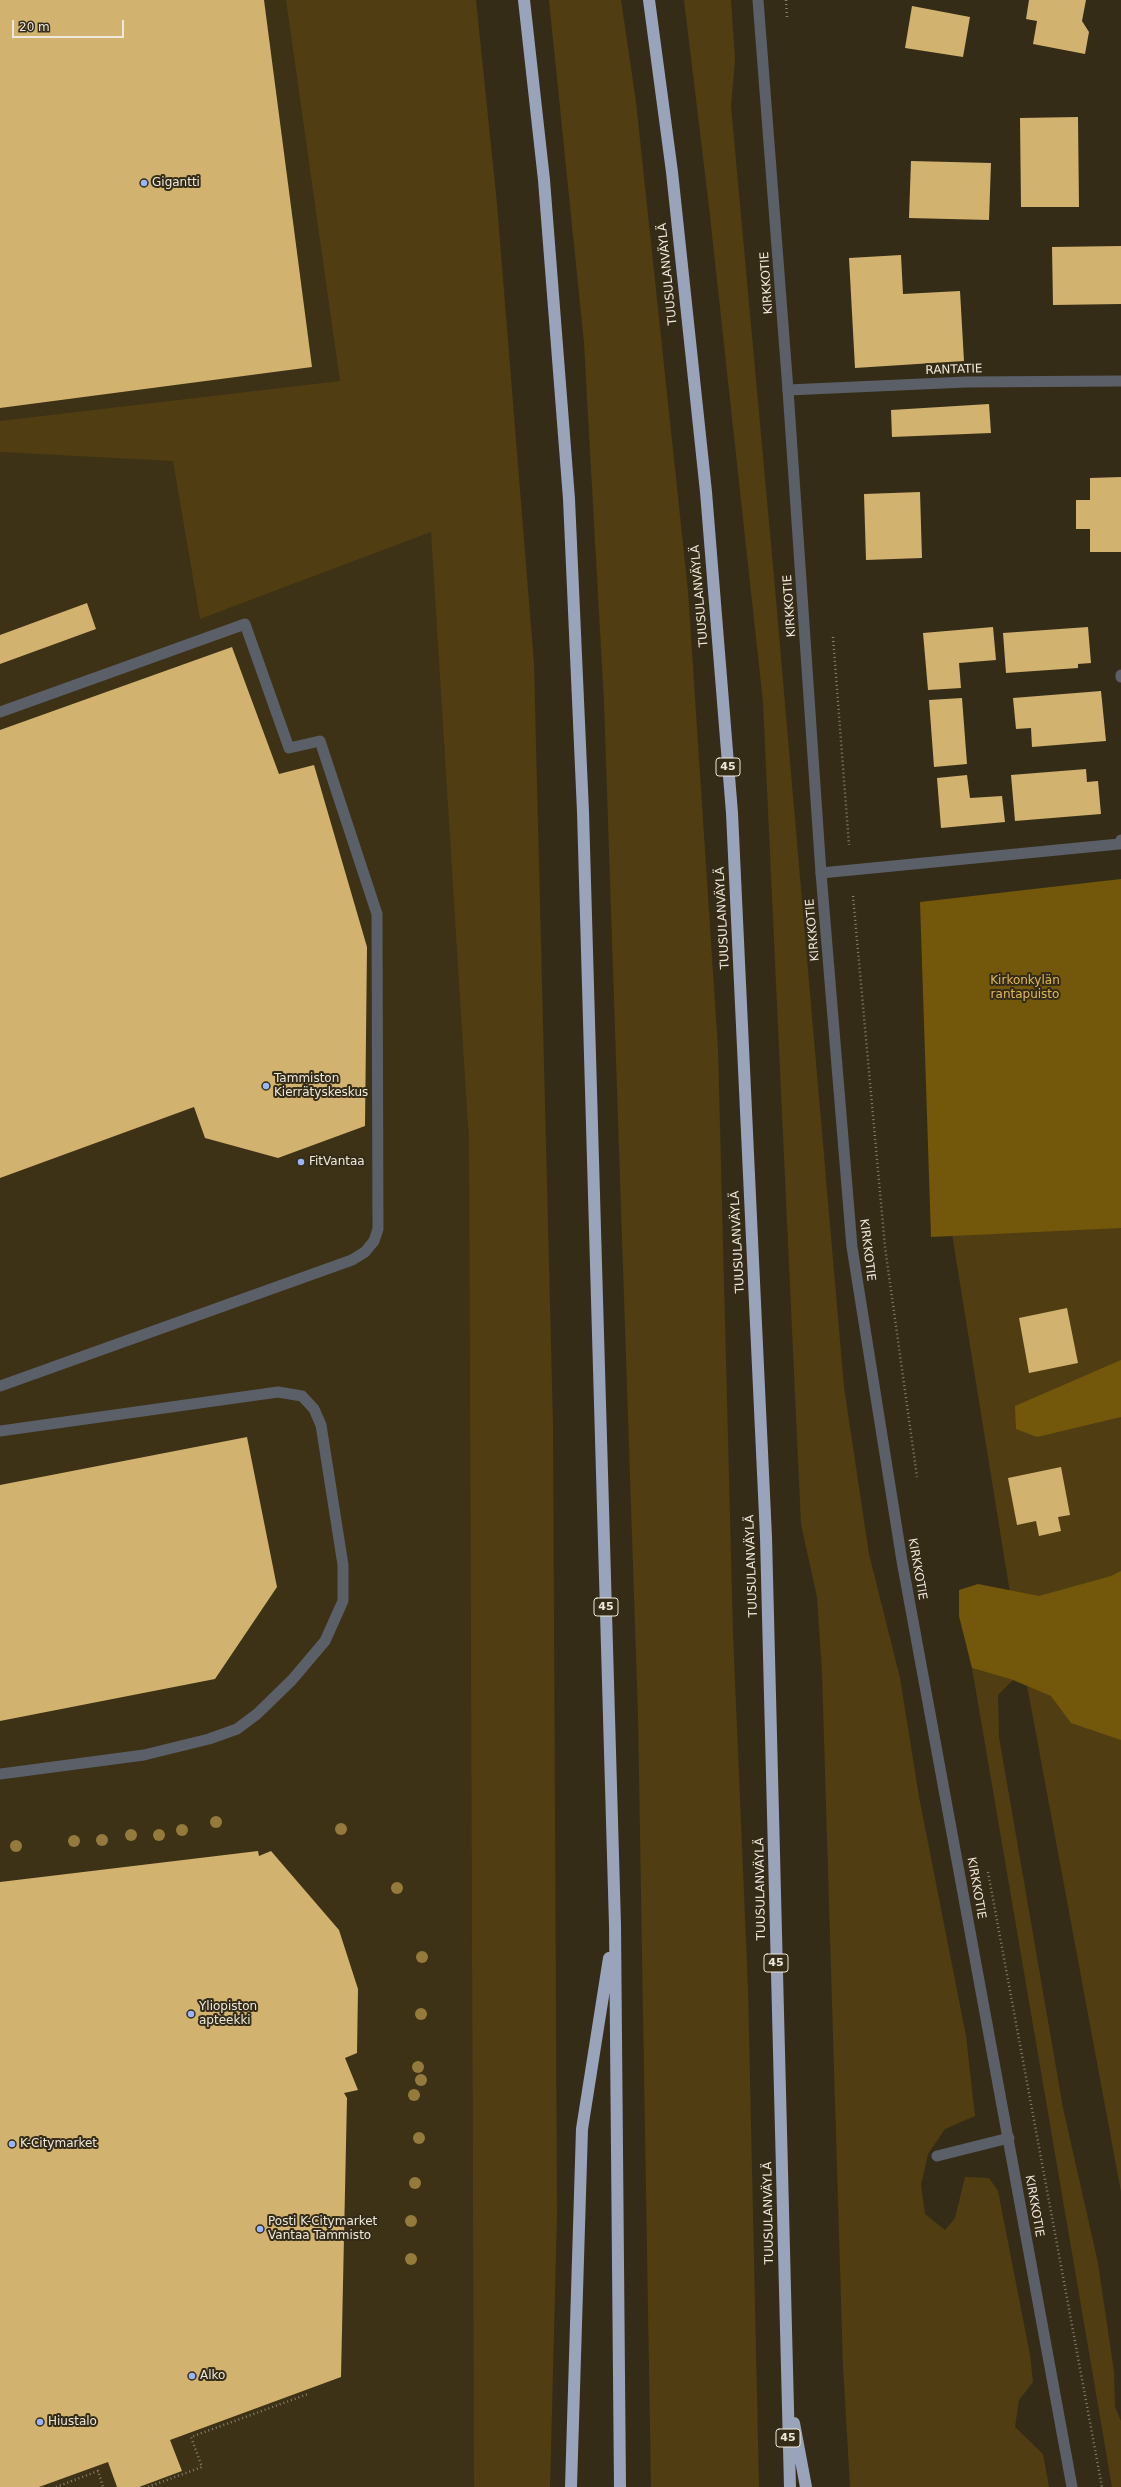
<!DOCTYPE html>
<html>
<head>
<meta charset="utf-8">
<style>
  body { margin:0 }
  #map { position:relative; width:1121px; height:2487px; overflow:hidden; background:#352c18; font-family:"DejaVu Sans",sans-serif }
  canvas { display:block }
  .scale { position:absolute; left:12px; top:20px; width:112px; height:18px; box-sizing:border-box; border:2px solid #efe9dd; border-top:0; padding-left:5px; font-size:12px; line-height:14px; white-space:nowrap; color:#efe9dd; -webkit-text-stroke:3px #352c18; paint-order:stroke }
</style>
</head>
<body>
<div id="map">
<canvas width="1121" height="2487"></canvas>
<div class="scale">20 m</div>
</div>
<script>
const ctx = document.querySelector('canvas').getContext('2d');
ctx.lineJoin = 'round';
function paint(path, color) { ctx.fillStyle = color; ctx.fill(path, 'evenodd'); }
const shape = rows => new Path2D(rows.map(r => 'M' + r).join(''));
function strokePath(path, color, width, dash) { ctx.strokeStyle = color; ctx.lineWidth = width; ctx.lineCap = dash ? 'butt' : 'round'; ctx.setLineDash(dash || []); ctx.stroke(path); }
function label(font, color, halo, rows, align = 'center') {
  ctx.font = font + ' "DejaVu Sans",sans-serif'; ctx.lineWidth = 4; ctx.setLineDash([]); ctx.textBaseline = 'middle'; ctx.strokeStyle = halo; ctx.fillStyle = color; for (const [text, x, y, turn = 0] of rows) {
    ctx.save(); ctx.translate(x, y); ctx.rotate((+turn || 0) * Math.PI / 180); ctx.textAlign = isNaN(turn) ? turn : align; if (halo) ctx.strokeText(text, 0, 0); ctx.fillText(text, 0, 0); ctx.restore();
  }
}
const built = shape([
  [0,0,370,0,429,452,469,1143,474,2487,0,2487]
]);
const green = shape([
  [286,0,476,0,497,204,534,664,553,1424,557,2215,550,2487,474,2487,469,1143,431,532,200,619,173,461,0,452,0,421,340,381],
  [549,0,621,0,636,102,688,591,718,1049,733,1634,748,1989,759,2487,651,2487,638,1714,604,702,584,343],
  [684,0,731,0,735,60,731,106,775,588,844,1387,869,1554,900,1678,919,1797,966,2036,975,2116,945,2129,928,2154,921,2185,925,2214,945,2230,955,2218,965,2177,989,2178,998,2191,1030,2355,1033,2382,1019,2400,1015,2427,1043,2454,1049,2487,850,2487,843,2365,822,1672,817,1597,801,1524,763,702,709,207],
  [1121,879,1121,2192,1011,1599,946,1197],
  [972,1668,1013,1680,998,1695,999,1737,1063,2108,1098,2263,1114,2372,1115,2407,1121,2421,1121,2487,1112,2487]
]);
const forest = shape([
  [1121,879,1121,1228,931,1237,920,902],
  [1121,1360,1121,1417,1037,1437,1016,1429,1015,1406],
  [1121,1571,1121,1740,1071,1723,1051,1696,1013,1680,972,1668,959,1616,959,1590,978,1584,1039,1596,1111,1576]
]);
const building = shape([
  [0,0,264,0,312,367,0,408],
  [1029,0,1086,0,1082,21,1089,32,1085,54,1033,44,1037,21,1026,19],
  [912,6,970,17,963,57,905,48],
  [1078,117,1079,207,1021,207,1020,118],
  [911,161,991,163,989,220,909,218],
  [1121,246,1121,304,1053,305,1052,247],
  [901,255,903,294,960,291,964,361,855,368,849,258],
  [989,404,991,433,892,437,891,410],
  [1121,477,1121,552,1090,552,1090,529,1076,529,1076,500,1090,500,1090,478],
  [920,492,922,558,866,560,864,494],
  [87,603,96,629,0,664,0,635],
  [993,627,996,660,959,663,961,688,928,690,923,633],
  [1088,627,1091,663,1078,664,1078,668,1006,673,1003,633],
  [232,647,279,774,314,765,367,947,365,1126,278,1158,205,1138,194,1107,0,1178,0,730],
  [1101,691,1106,741,1032,747,1031,728,1016,729,1013,698],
  [962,698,967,764,934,767,929,700],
  [1086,769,1087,782,1098,781,1101,814,1015,821,1011,775],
  [967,775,970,798,1002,796,1005,822,941,828,937,778],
  [1067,1308,1078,1363,1029,1373,1019,1318],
  [247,1437,277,1587,215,1679,0,1721,0,1485],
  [1061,1467,1070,1515,1058,1517,1061,1531,1039,1536,1036,1521,1017,1525,1008,1478],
  [258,1851,259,1856,271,1851,339,1930,358,1989,357,2053,345,2058,358,2090,344,2093,347,2098,341,2377,170,2440,182,2471,139,2487,117,2487,108,2462,39,2487,0,2487,0,1882]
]);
const path = shape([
  [786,0,787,17],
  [833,637,849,845],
  [853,896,885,1247,917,1477],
  [988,1872,1102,2487],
  [56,2487,98,2471,103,2487],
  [148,2487,202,2467,191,2437,308,2394]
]);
const service = shape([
  [1121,675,1121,677],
  [0,712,245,624,289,748,320,741,377,914,378,1229,374,1241,365,1252,352,1260,0,1386],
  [821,873,1119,844,1121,840],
  [0,1431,278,1392,302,1396,314,1409,321,1425,343,1565,343,1601,325,1641,292,1680,257,1714,237,1729,209,1739,144,1755,0,1774],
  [937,2156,1009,2138]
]);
const minor = shape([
  [788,390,966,382,1121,381]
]);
const tertiary = shape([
  [758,0,788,390,821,873,852,1247,902,1561,1072,2487]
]);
const motorway = shape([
  [524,0,544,180,569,499,583,812,615,1925,620,2487],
  [649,0,672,172,706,492,732,813,766,1537,790,2487],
  [794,2423,806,2487],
  [571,2487,582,2129,609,1958]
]);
const trees = [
  [216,1822],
  [341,1829],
  [182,1830],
  [131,1835],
  [159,1835],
  [102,1840],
  [74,1841],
  [16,1846],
  [397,1888],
  [422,1957],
  [421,2014],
  [418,2067],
  [421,2080],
  [414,2095],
  [419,2138],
  [415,2183],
  [411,2221],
  [411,2259]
];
const markers = [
  [144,183,4,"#98b6fd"],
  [266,1086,4,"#98b6fd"],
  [301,1162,4,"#98b6fd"],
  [191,2014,4,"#98b6fd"],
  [12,2144,4,"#98b6fd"],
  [260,2229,4,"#98b6fd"],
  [192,2376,4,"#98b6fd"],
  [40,2422,4,"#98b6fd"]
];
const shields = [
  [728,767,24],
  [606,1607,24],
  [776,1963,24],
  [788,2438,24]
];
const shieldNames = [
  ["45",728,767],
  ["45",606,1607],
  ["45",776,1963],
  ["45",788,2438]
];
const poiNames = [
  ["Gigantti",152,183],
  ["Tammiston",274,1079],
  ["Kierrätyskeskus",274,1093],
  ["FitVantaa",309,1162],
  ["Yliopiston",199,2007],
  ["apteekki",199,2021],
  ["K-Citymarket",20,2144],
  ["Posti K-Citymarket",268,2222],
  ["Vantaa Tammisto",268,2236],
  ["Alko",200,2376],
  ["Hiustalo",48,2422]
];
const streetNames = [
  ["TUUSULANVÄYLÄ",668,274,-96],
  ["KIRKKOTIE",767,283,-94],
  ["RANTATIE",954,370,-2],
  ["TUUSULANVÄYLÄ",700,596,-95],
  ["KIRKKOTIE",790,606,-94],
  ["TUUSULANVÄYLÄ",723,918,-93],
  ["KIRKKOTIE",813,930,-95],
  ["TUUSULANVÄYLÄ",738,1242,-93],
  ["KIRKKOTIE",867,1250,83],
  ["TUUSULANVÄYLÄ",752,1566,-92],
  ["KIRKKOTIE",917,1569,80],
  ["KIRKKOTIE",976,1888,80],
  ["TUUSULANVÄYLÄ",761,1889,-91],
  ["KIRKKOTIE",1034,2206,80],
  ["TUUSULANVÄYLÄ",769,2213,-91]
];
const parkNames = [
  ["Kirkonkylän",1025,981],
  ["rantapuisto",1025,995]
];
paint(built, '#3d3116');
paint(green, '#503e12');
paint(forest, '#73570a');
paint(building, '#d1b26f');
strokePath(path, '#877f6f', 2.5, [1, 3]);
strokePath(service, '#5b5f68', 11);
strokePath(minor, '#5b5f68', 11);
strokePath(tertiary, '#5b5f68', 11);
strokePath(motorway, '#99a3ba', 12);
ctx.fillStyle = '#947a3c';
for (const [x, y] of trees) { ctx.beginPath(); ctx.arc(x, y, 6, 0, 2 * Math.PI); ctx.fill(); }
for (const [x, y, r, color] of markers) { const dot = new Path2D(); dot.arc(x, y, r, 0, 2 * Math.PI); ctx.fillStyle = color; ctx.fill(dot); strokePath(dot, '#352c18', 1.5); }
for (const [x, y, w] of shields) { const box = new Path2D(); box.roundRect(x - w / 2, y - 9, w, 18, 3); ctx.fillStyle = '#352c18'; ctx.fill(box); strokePath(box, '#efe9dd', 1); }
label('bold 11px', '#efe9dd', null, shieldNames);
label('12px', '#efe9dd', '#352c18', poiNames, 'left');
label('12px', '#efe9dd', '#352c18', streetNames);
label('12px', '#e2b959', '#352c18', parkNames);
</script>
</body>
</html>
